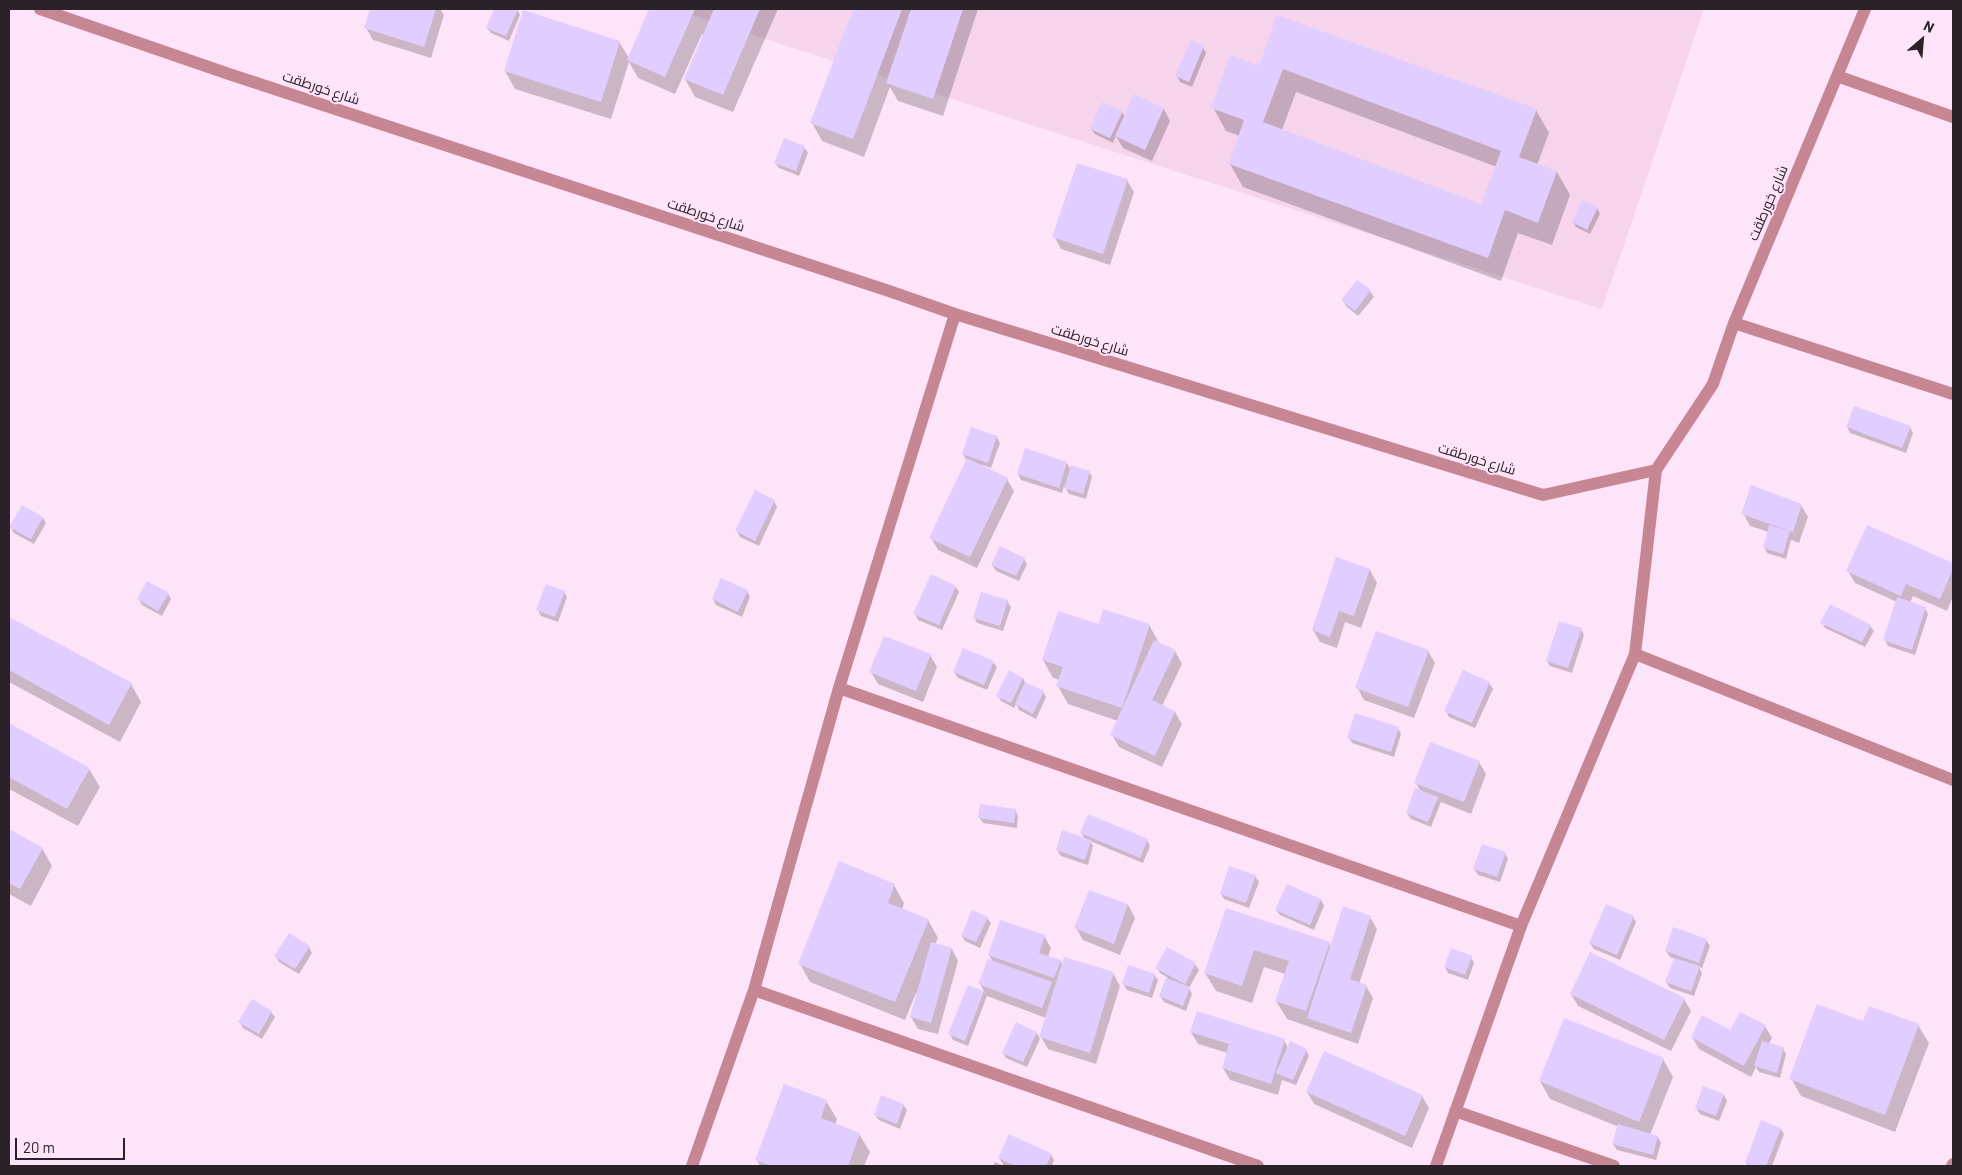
<!DOCTYPE html>
<html>
<head>
<meta charset="utf-8">
<style>
  body { margin:0 }
  #map { position:relative; width:1962px; height:1175px; overflow:hidden; background:#fee4f8; font-family:Barlow,sans-serif }
  canvas { display:block }
  .frame { position:absolute; inset:0; border:10px solid #2b2229; pointer-events:none }
  .north { position:absolute; left:1897px; top:15px; width:50px; height:50px; -webkit-text-stroke:4px #fee4f8; paint-order:stroke; rotate:27deg; font-size:14px; font-weight:700; line-height:20px; text-align:center; color:#2b2229 }
  .north::after { content:''; display:block; margin:auto; width:18px; height:22px; background:#2b2229; clip-path:polygon(50% 0,100% 100%,50% 72%,0 100%) }
  .scale { position:absolute; left:15px; top:1138px; width:110px; height:22px; box-sizing:border-box; border:2px solid #2b2229; border-top:0; padding-left:6px; font-size:15px; line-height:18px; white-space:nowrap; color:#2b2229; -webkit-text-stroke:4px #fee4f8; paint-order:stroke }
</style>
</head>
<body>
<div id="map">
<canvas width="1962" height="1175"></canvas>
<div class="frame"></div>
<div class="north">N</div>
<div class="scale">20 m</div>
</div>
<script>
const ctx = document.querySelector('canvas').getContext('2d');
ctx.lineJoin = 'round';
function paint(path, color) { ctx.fillStyle = color; ctx.fill(path, 'evenodd'); }
const shape = rows => new Path2D(rows.map(r => 'M' + r).join(''));
function strokePath(path, color, width, dash) { ctx.strokeStyle = color; ctx.lineWidth = width; ctx.lineCap = dash ? 'butt' : 'round'; ctx.setLineDash(dash || []); ctx.stroke(path); }
function label(font, color, halo, rows, align = 'center') {
  ctx.font = font + ' Barlow,Cairo,sans-serif'; ctx.lineWidth = 4; ctx.setLineDash([]); ctx.textBaseline = 'middle'; ctx.strokeStyle = halo; ctx.fillStyle = color; for (const [text, x, y, turn = 0] of rows) {
    ctx.save(); ctx.translate(x, y); ctx.rotate((+turn || 0) * Math.PI / 180); ctx.textAlign = isNaN(turn) ? turn : align; if (halo) ctx.strokeText(text, 0, 0); ctx.fillText(text, 0, 0); ctx.restore();
  }
}
const built = shape([
  [673,9,1704,9,1602,309]
]);
const shadow = shape([
  [372,9,440,9,444,15,431,58,373,40,366,28],
  [495,9,517,9,520,15,509,41,491,33,487,28],
  [651,9,778,9,733,112,695,97,685,79,704,35,702,34,675,94,638,78,629,62,611,119,515,89,505,71,619,42,629,58],
  [855,9,978,9,943,116,898,101,890,87,864,157,822,141,812,123],
  [1278,16,1536,110,1549,133,1537,165,1557,172,1570,195,1552,245,1518,233,1501,281,1243,187,1230,164,1240,136,1226,131,1213,107,1259,67],
  [1296,92,1497,167,1482,205,1282,130],
  [1203,47,1206,53,1192,87,1180,82,1177,76],
  [1164,109,1170,121,1152,161,1123,148,1116,136,1113,143,1095,134,1091,129,1122,112,1125,117],
  [804,147,808,153,799,176,779,168,775,163],
  [1127,180,1134,192,1110,265,1061,249,1054,236],
  [1597,208,1600,214,1590,234,1576,227,1573,222],
  [1358,282,1370,291,1374,297,1358,316,1346,306,1343,300],
  [1847,427,1910,427,1913,433,1906,453,1850,433],
  [997,437,1000,443,991,468,983,465,982,467,1007,479,1014,491,977,568,938,550,931,538,967,461,963,454],
  [1067,463,1071,470,1089,472,1092,477,1086,499,1069,494,1064,486,1062,493,1021,480,1018,474],
  [774,501,777,507,759,546,740,537,737,531],
  [1801,505,1808,517,1799,543,1791,540,1786,559,1767,553,1764,547,1769,532,1750,526,1743,513],
  [43,518,46,523,34,544,14,533,11,527],
  [1867,527,1953,565,1953,596,1947,611,1913,596,1910,603,1925,608,1928,614,1915,655,1888,646,1885,640,1897,602,1855,583,1848,571],
  [1024,559,1027,564,1019,581,996,571,992,565],
  [1337,559,1370,570,1377,583,1361,628,1345,622,1337,648,1320,642,1313,630],
  [956,587,959,592,942,630,918,620,915,614],
  [747,591,750,597,742,617,716,605,713,599],
  [564,592,567,597,558,622,541,616,538,610],
  [168,594,171,599,162,616,142,605,139,599],
  [1007,601,1011,607,1003,631,977,623,974,617],
  [9,618,131,684,141,702,120,742,9,682],
  [1822,622,1870,626,1874,631,1865,647,1825,628],
  [1149,625,1159,643,1175,651,1182,664,1162,706,1175,712,1182,724,1162,767,1119,747,1112,735,1118,721,1068,704,1058,686,1060,680,1053,678,1043,660,1100,626],
  [1581,629,1584,635,1572,673,1550,666,1547,661],
  [1428,651,1435,663,1414,718,1364,700,1357,687],
  [930,655,937,667,923,702,878,684,871,672],
  [993,662,997,667,987,690,958,678,954,672],
  [1023,678,1025,683,1043,692,1046,697,1036,719,1019,710,1016,704,1014,708,1001,701,998,696],
  [1489,683,1493,689,1475,728,1449,717,1446,711],
  [9,725,89,769,100,787,78,826,9,789],
  [1398,728,1401,734,1394,757,1352,743,1349,738],
  [1479,762,1486,774,1471,814,1441,802,1431,827,1411,819,1407,813,1421,792,1416,783],
  [1015,810,1018,816,1017,828,983,823,979,817],
  [9,830,42,848,52,866,31,906,9,894],
  [1081,833,1147,840,1150,846,1143,863,1090,841,1093,846,1088,865,1061,856,1057,850,1085,839],
  [1505,853,1508,859,1500,882,1478,875,1474,869],
  [1255,876,1259,882,1249,908,1224,899,1221,894],
  [894,885,904,903,902,910,928,920,938,938,935,944,952,949,958,961,938,1034,918,1029,911,1017,918,993,916,993,905,1020,810,982,800,964],
  [1287,885,1321,900,1324,906,1314,930,1280,915,1276,910],
  [1090,891,1128,905,1135,918,1120,955,1083,940,1076,928],
  [1227,909,1329,943,1331,948,1370,917,1377,929,1359,984,1366,986,1373,998,1358,1044,1287,1019,1276,1001,1285,974,1264,967,1252,1003,1216,991,1205,973],
  [1633,917,1636,922,1620,960,1594,949,1590,943],
  [987,918,991,923,980,948,965,941,962,936],
  [1044,936,1051,948,1048,957,1060,961,1063,965,1113,973,1120,986,1096,1064,1048,1049,1041,1037,1046,1018,987,996,968,1046,953,1040,950,1034,969,986,985,993,980,984,993,962,989,955],
  [1706,940,1710,946,1702,968,1699,967,1702,973,1694,996,1670,988,1666,982,1675,959,1670,957,1666,951],
  [309,947,312,953,299,974,279,962,276,956],
  [1168,949,1195,964,1199,970,1189,988,1192,994,1186,1011,1164,1002,1160,996,1168,978,1160,973,1157,968],
  [1471,957,1474,963,1468,980,1448,973,1445,967],
  [1154,975,1158,980,1152,998,1127,990,1123,984],
  [1571,994,1684,999,1691,1011,1671,1051,1578,1006],
  [271,1012,275,1017,262,1039,243,1028,240,1022],
  [1864,1023,1918,1025,1929,1043,1895,1132,1801,1096,1791,1078],
  [1765,1026,1772,1038,1769,1044,1783,1048,1786,1054,1780,1078,1759,1072,1756,1067,1751,1077,1699,1049,1692,1037],
  [1191,1032,1284,1040,1288,1048,1306,1050,1309,1056,1296,1085,1282,1080,1278,1095,1230,1080,1223,1068,1228,1053,1198,1044],
  [1037,1033,1040,1039,1027,1067,1006,1058,1003,1052],
  [1663,1059,1673,1077,1650,1135,1658,1137,1661,1143,1656,1160,1617,1150,1613,1144,1619,1127,1550,1099,1540,1081],
  [1704,1088,1724,1095,1727,1101,1719,1121,1700,1114,1696,1108],
  [1307,1092,1422,1096,1429,1108,1412,1148,1314,1104],
  [826,1101,837,1119,835,1125,859,1134,870,1152,864,1166,760,1166,757,1160],
  [903,1105,907,1110,900,1129,879,1120,875,1115],
  [1781,1129,1784,1134,1772,1166,1748,1166,1746,1163],
  [1051,1155,1054,1160,1052,1166,1004,1166,999,1158],
  [995,1162,1004,1166,993,1166]
]);
const building = shape([
  [370,9,436,9,424,47,364,28],
  [494,9,518,9,506,36,486,28],
  [649,9,695,9,665,77,627,60],
  [714,9,760,9,723,95,684,79],
  [853,9,902,9,853,139,810,123],
  [911,9,963,9,933,99,886,83],
  [523,10,620,41,601,102,504,71],
  [1277,15,1537,109,1519,157,1557,171,1538,223,1505,210,1488,258,1229,164,1244,120,1211,108,1230,55,1259,66],
  [1283,69,1501,151,1481,204,1263,122],
  [1191,40,1204,46,1189,82,1175,76],
  [1134,94,1164,108,1145,150,1115,136],
  [1102,102,1123,111,1110,138,1090,129],
  [784,138,805,146,796,171,774,163],
  [1077,163,1128,179,1103,254,1052,237],
  [1582,200,1598,207,1587,230,1572,222],
  [1357,280,1371,290,1355,311,1341,300],
  [1854,406,1911,426,1902,448,1846,427],
  [971,427,997,436,988,463,962,454],
  [1025,448,1067,462,1059,488,1017,474],
  [967,458,1008,478,970,557,929,538],
  [1071,465,1090,471,1083,494,1064,488],
  [1751,485,1802,504,1793,532,1741,514],
  [755,490,775,500,755,541,735,531],
  [22,505,43,517,31,539,9,527],
  [1769,525,1790,531,1783,554,1763,548],
  [1867,525,1953,563,1953,569,1940,599,1906,584,1901,596,1846,571],
  [1000,546,1025,558,1016,576,991,565],
  [1336,557,1370,569,1354,616,1339,611,1330,637,1312,630],
  [931,574,956,586,939,625,913,614],
  [721,578,748,590,738,612,712,599],
  [147,581,169,593,158,611,137,599],
  [546,584,565,591,555,617,536,610],
  [981,592,1008,600,1000,626,973,618],
  [1897,597,1926,607,1912,650,1883,640],
  [1830,604,1871,625,1862,642,1820,623],
  [1103,609,1150,624,1122,708,1056,686,1063,667,1042,660,1058,611,1099,624],
  [9,617,132,683,109,725,9,670],
  [1559,621,1582,628,1568,668,1546,661],
  [1376,631,1429,650,1408,707,1355,688],
  [884,636,931,654,916,691,869,672],
  [1154,640,1176,650,1152,700,1175,711,1155,756,1110,735],
  [963,648,994,661,984,685,953,672],
  [1009,670,1023,678,1011,703,996,696],
  [1463,670,1490,682,1472,723,1444,711],
  [1025,682,1044,691,1033,714,1015,704],
  [1355,713,1399,727,1391,752,1347,738],
  [9,723,90,768,67,809,9,777],
  [1430,742,1480,761,1464,802,1414,783],
  [1415,788,1438,797,1428,822,1406,813],
  [980,804,1016,809,1014,823,978,818],
  [1088,814,1148,839,1140,858,1080,833],
  [9,829,43,848,20,889,9,883],
  [1062,830,1091,840,1085,860,1056,850],
  [1482,844,1506,852,1497,877,1473,869],
  [839,861,895,884,888,903,929,919,895,1002,798,964],
  [1229,866,1256,875,1246,903,1220,894],
  [1287,884,1321,899,1310,925,1275,910],
  [1089,890,1128,904,1114,944,1074,928],
  [1606,904,1634,916,1617,955,1589,943],
  [1343,906,1371,916,1350,979,1367,985,1351,1033,1307,1018],
  [1226,908,1330,942,1306,1011,1275,1001,1289,961,1254,950,1242,986,1204,973],
  [972,910,988,917,976,942,961,936],
  [1000,920,1045,935,1039,953,1061,960,1054,978,988,955],
  [1673,927,1707,939,1699,963,1665,951],
  [289,933,310,946,295,969,274,956],
  [931,942,952,948,931,1023,910,1017],
  [1167,947,1196,963,1185,984,1155,968],
  [1451,948,1472,956,1465,975,1444,967],
  [1590,952,1685,998,1664,1040,1570,994],
  [1064,957,1114,972,1090,1053,1039,1037],
  [1674,958,1700,966,1691,991,1665,982],
  [988,959,1052,982,1042,1008,978,984],
  [1128,965,1155,974,1149,993,1122,984],
  [1166,978,1190,987,1183,1006,1159,996],
  [968,985,984,991,965,1041,948,1034],
  [252,999,272,1011,259,1034,238,1022],
  [1817,1004,1863,1021,1869,1006,1919,1024,1885,1115,1789,1079],
  [1197,1011,1285,1039,1271,1084,1222,1068,1229,1044,1190,1032],
  [1740,1012,1766,1025,1744,1066,1691,1037,1702,1015,1730,1030],
  [1564,1018,1664,1058,1639,1122,1539,1081],
  [1016,1022,1037,1032,1023,1062,1002,1053],
  [1290,1041,1307,1049,1293,1080,1276,1073],
  [1762,1041,1784,1047,1777,1073,1754,1066],
  [1324,1051,1423,1095,1405,1136,1306,1092],
  [784,1084,827,1100,821,1118,860,1133,848,1166,771,1166,755,1160],
  [1703,1086,1724,1094,1716,1116,1695,1108],
  [881,1095,904,1104,897,1124,874,1115],
  [1761,1120,1781,1128,1766,1166,1752,1166,1745,1163],
  [1618,1124,1658,1136,1653,1155,1612,1144],
  [1009,1134,1052,1154,1046,1166,1016,1166,998,1158]
]);
const minor = shape([
  [40,9,229,74,889,291,955,314,1543,495,1656,470,1713,384,1734,323,1865,9],
  [1837,76,1953,117],
  [1734,323,1953,394],
  [1635,654,1953,780],
  [839,688,1521,926],
  [754,990,1258,1166],
  [1455,1111,1614,1166],
  [692,1166,754,990,839,688,955,314],
  [1436,1166,1521,926,1635,654,1656,470],
  [1952,1166,1953,1164]
]);
const streetNames = [
  ["شارع خورطقت",321,88,18],
  ["شارع خورطقت",1768,203,-67],
  ["شارع خورطقت",706,215,18],
  ["شارع خورطقت",1090,340,17],
  ["شارع خورطقت",1477,459,17]
];
paint(built, '#f5d4ec');
paint(shadow, '#0003');
paint(building, '#e1cdff');
strokePath(minor, '#c78693', 12);
label('14px', '#2b2229', '#fee4f8', streetNames);
</script>
</body>
</html>
